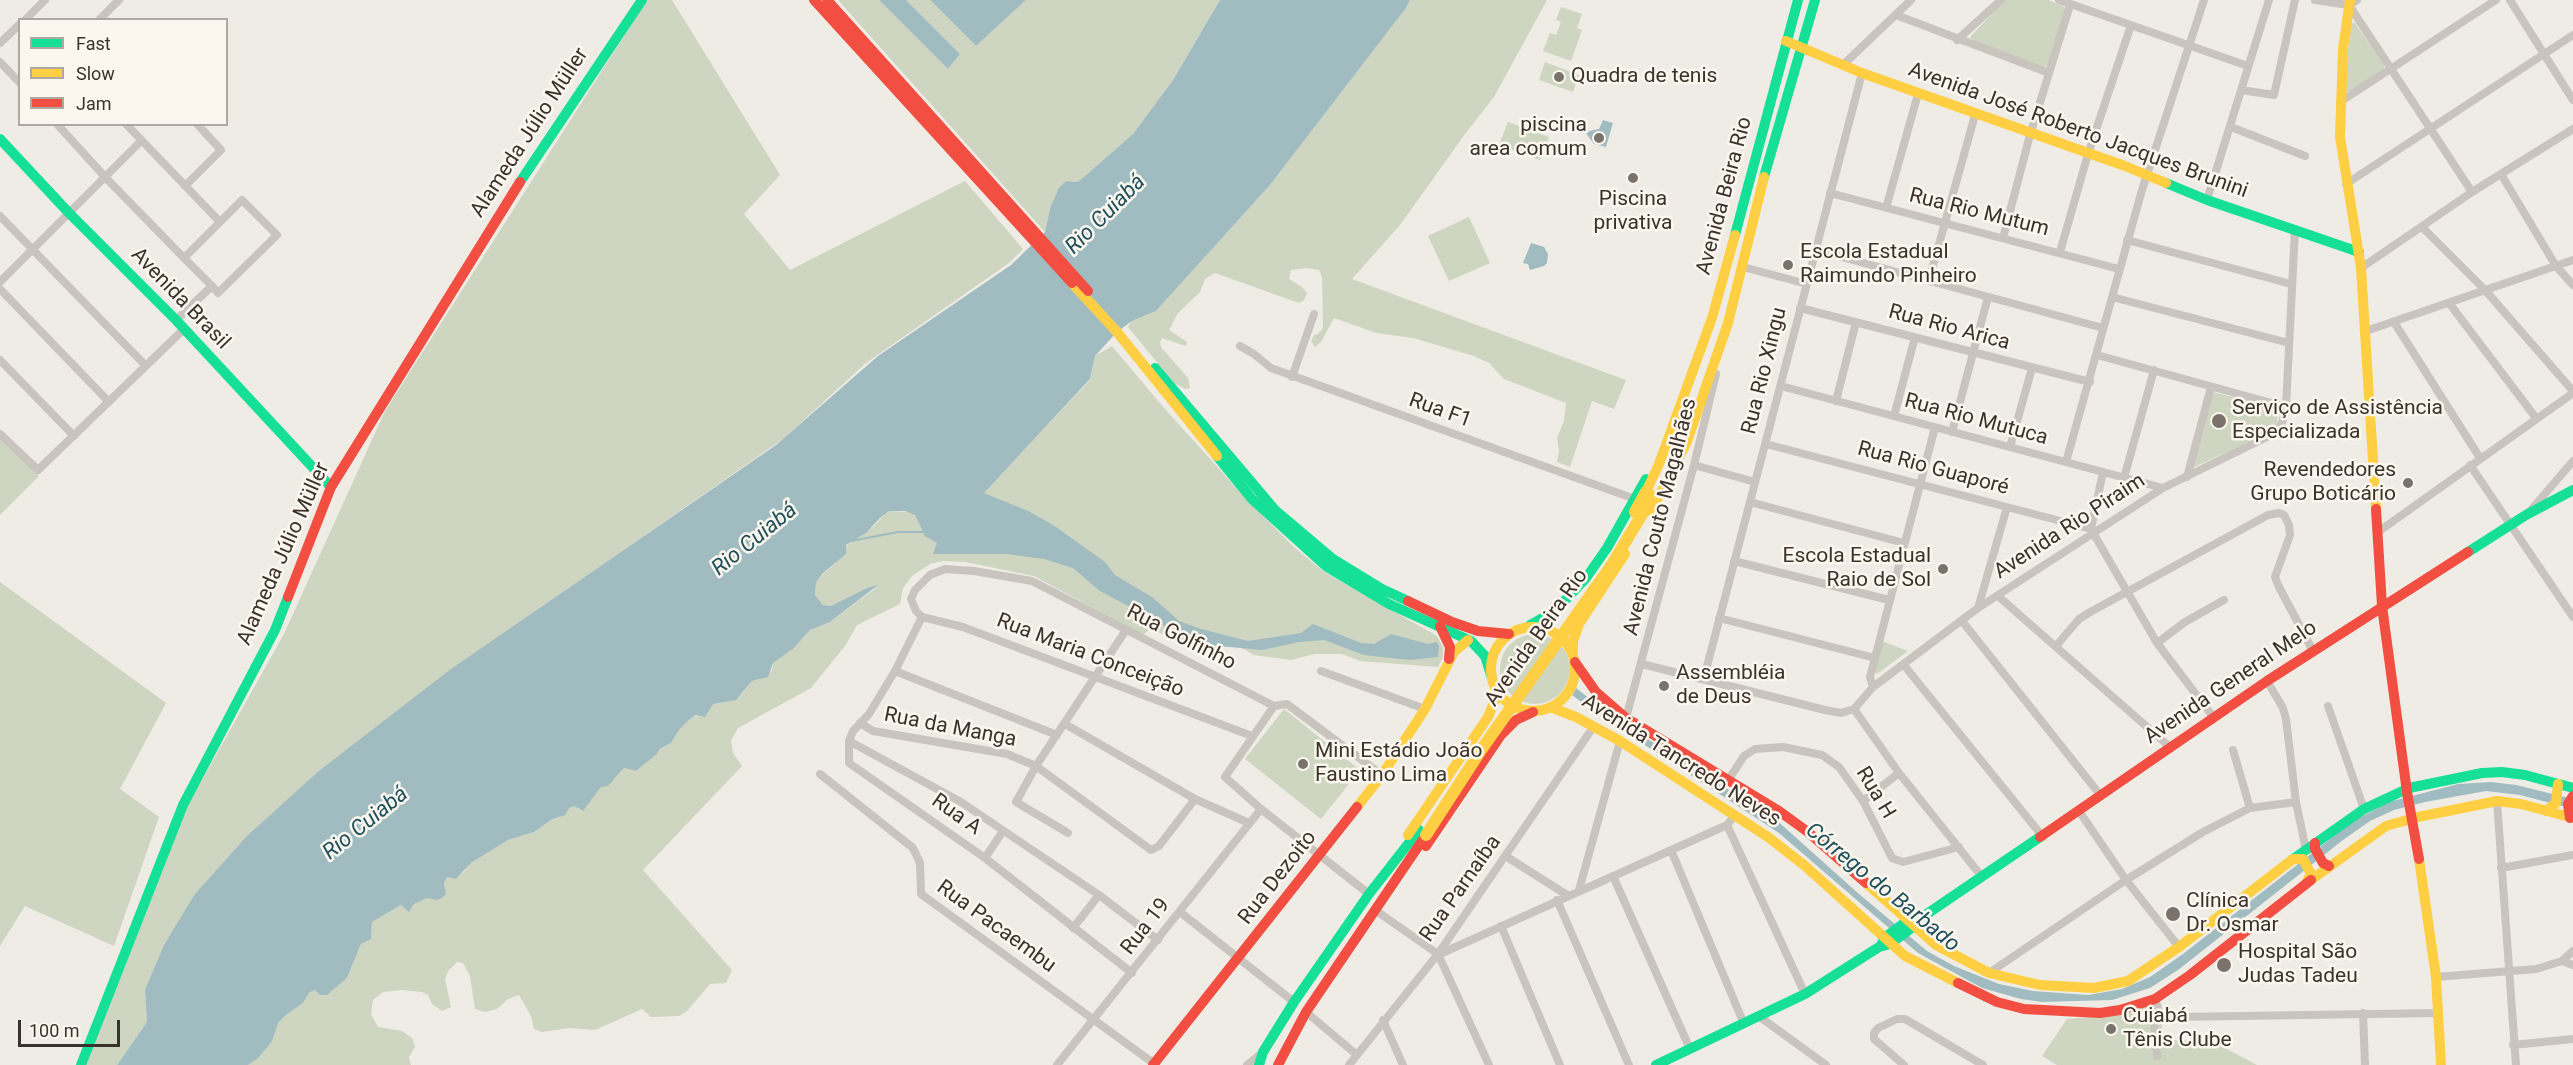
<!DOCTYPE html>
<html>
<head>
<meta charset="utf-8">
<style>
  body { margin:0 }
  #map { position:relative; width:2573px; height:1065px; overflow:hidden; background:#efece5; font-family:Roboto,sans-serif }
  canvas { display:block }
  .legend { position:absolute; left:18px; top:18px; width:210px; height:108px; box-sizing:border-box; background:#fbf7ee; border:2px solid #aea8a0; margin:0; padding:8px 10px; list-style:none; font-size:18px; color:#3a322b }
  .legend li { display:flex; align-items:center; gap:12px; height:30px }
  .legend b { width:30px; border:2px solid #aea8a0 }
  .scale { position:absolute; left:18px; top:1020px; width:102px; height:27px; box-sizing:border-box; border:3px solid #3a322b; border-top:0; padding-left:8px; font-size:18px; line-height:21px; white-space:nowrap; color:#3a322b; -webkit-text-stroke:4px #fbf7ee; paint-order:stroke }
</style>
</head>
<body>
<div id="map">
<canvas width="2573" height="1065"></canvas>
<ul class="legend">
<li><b style="height:8px;background:#16e098"></b>Fast</li>
<li><b style="height:8px;background:#ffcf43"></b>Slow</li>
<li><b style="height:8px;background:#f24e42"></b>Jam</li>
</ul>
<div class="scale">100 m</div>
</div>
<script>
const ctx = document.querySelector('canvas').getContext('2d');
ctx.lineJoin = 'round';
function paint(path, color) { ctx.fillStyle = color; ctx.fill(path, 'evenodd'); }
const shape = rows => new Path2D(rows.map(r => 'M' + r).join(''));
function strokePath(path, color, width, dash) { ctx.strokeStyle = color; ctx.lineWidth = width; ctx.lineCap = dash ? 'butt' : 'round'; ctx.setLineDash(dash || []); ctx.stroke(path); }
function label(font, color, halo, rows, align = 'center') {
  ctx.font = font + ' Roboto,sans-serif'; ctx.lineWidth = 5; ctx.setLineDash([]); ctx.textBaseline = 'middle'; ctx.strokeStyle = halo; ctx.fillStyle = color; for (const [text, x, y, turn = 0] of rows) {
    ctx.save(); ctx.translate(x, y); ctx.rotate((+turn || 0) * Math.PI / 180); ctx.textAlign = isNaN(turn) ? turn : align; if (halo) ctx.strokeText(text, 0, 0); ctx.fillText(text, 0, 0); ctx.restore();
  }
}
const green = shape([
  [647,0,672,0,780,175,744,214,790,270,965,181,1023,249,1009,263,866,363,783,439,478,651,145,990,147,1022,117,1065,86,1065,188,805,284,634,385,411],
  [838,0,879,0,948,69,960,54,906,0,930,0,976,46,1026,0,1220,0,1173,80,1133,134,1078,182,1066,181,1050,208,1045,232],
  [1410,0,1547,0,1494,97,1465,134,1400,225,1352,279,1626,380,1614,409,1592,401,1570,467,1557,462,1559,451,1557,438,1564,421,1566,403,1504,379,1489,363,1474,356,1413,338,1376,333,1334,318,1321,342,1315,347,1311,341,1314,335,1318,334,1323,328,1322,277,1319,270,1306,268,1291,270,1289,279,1302,287,1307,293,1304,300,1299,303,1215,273,1205,279,1200,292,1178,313,1169,330,1187,342,1186,346,1162,338,1160,342,1161,347,1188,378,1190,388,1185,389,1174,383,1128,327,1132,321,1156,311,1270,185,1406,8],
  [2005,0,2048,0,2063,6,2066,10,2048,66,2044,67,1976,44,1970,37],
  [1561,7,1582,14,1577,28,1582,30,1571,61,1543,51,1550,33,1556,35,1561,22,1556,20],
  [2351,23,2355,23,2384,65,2384,70,2349,93,2346,90,2347,61],
  [1545,62,1579,75,1573,92,1539,80],
  [1508,122,1549,137,1540,160,1499,145],
  [1469,217,1490,263,1449,281,1428,236],
  [1112,346,1164,408,1249,502,1294,547,1324,572,1437,636,1443,647,1443,657,1438,667,1360,661,1342,654,1314,654,1291,660,1254,655,1244,649,1231,646,1212,648,1206,654,1198,654,1168,636,1150,629,1143,635,1034,576,965,562,943,561,930,564,912,576,903,588,900,604,857,625,845,646,811,688,738,728,731,741,733,753,742,766,643,870,732,970,726,983,710,984,687,1011,679,1016,651,1017,642,1009,595,1030,569,1028,542,1032,534,1029,531,1016,519,995,508,999,497,1009,485,1012,475,1009,470,976,463,963,457,962,448,971,445,979,451,1007,442,1011,432,1004,428,995,422,992,401,990,383,992,373,1000,371,1014,378,1027,402,1031,412,1038,415,1047,409,1057,411,1065,248,1065,265,1049,278,1023,286,1015,303,1003,309,993,315,990,318,992,329,992,347,978,361,944,371,939,372,922,401,905,412,908,414,904,445,889,444,883,447,877,462,874,471,863,508,840,534,832,551,820,559,818,568,808,574,806,582,811,601,787,615,779,624,768,636,771,656,755,660,749,671,743,679,730,690,719,708,710,713,704,741,695,752,681,761,679,772,670,773,663,777,659,794,648,810,630,830,622,877,587,831,606,823,605,815,595,816,583,822,575,835,564,846,546,874,526,885,514,889,511,911,512,918,519,923,533,959,519,1090,380,1095,356],
  [2213,392,2273,407,2278,411,2277,422,2266,434,2192,468],
  [0,437,39,476,0,515],
  [0,582,166,703,120,789,159,817,114,946,25,906,0,946],
  '1500 669a35 35 0 1 1 70 0a35 35 0 1 1-70 0Z',
  [1882,641,1908,651,1877,674,1874,671],
  [1284,709,1360,770,1321,819,1245,759],
  [2149,1002,2161,1017,2163,1040,2212,1041,2257,1065,2057,1065,2042,1056,2067,1019,2102,1016]
]);
const water = shape([
  [879,0,906,0,960,54,948,69],
  [930,0,1026,0,976,46],
  [1220,0,1410,0,1406,8,1270,185,1156,311,1132,321,1117,332,1095,356,1090,379,984,493,1028,511,1053,525,1105,562,1115,575,1152,597,1179,621,1201,629,1248,641,1301,633,1313,624,1361,643,1374,644,1391,634,1428,644,1437,642,1439,646,1438,657,1410,660,1364,655,1324,640,1299,642,1262,650,1208,645,1185,639,1149,617,1100,591,1073,568,1044,559,1007,554,933,554,937,543,925,536,915,515,905,511,889,511,880,518,866,533,846,545,846,554,822,574,816,583,815,595,823,605,831,606,867,588,878,585,830,622,810,630,794,648,773,663,768,677,752,681,736,700,713,704,705,717,696,715,690,719,679,730,671,743,660,749,656,755,636,771,624,768,608,786,601,787,583,811,574,806,569,808,565,815,551,820,534,832,508,840,471,863,456,879,447,877,444,883,446,894,442,898,437,900,427,898,414,904,409,912,401,905,372,922,371,939,361,944,347,978,327,995,320,995,315,990,309,993,303,1003,286,1015,278,1023,272,1041,258,1058,248,1065,117,1065,147,1022,145,990,164,945,195,894,247,836,320,770,451,669,776,445,878,356,1011,265,1045,232,1050,208,1059,188,1066,181,1078,182,1133,134,1173,80],
  [1603,120,1613,123,1606,147,1594,144,1585,132,1599,129],
  [1531,243,1544,247,1548,254,1547,263,1544,266,1530,270,1528,264,1523,263],
  [1576,688,1617,720,1774,818,1859,894,1927,951,1954,966,1999,984,2033,991,2088,995,2122,989,2150,977,2183,954,2353,821,2389,802,2458,784,2491,782,2516,785,2573,799,2573,809,2520,795,2486,791,2425,802,2394,810,2370,821,2343,840,2178,970,2150,988,2112,1000,2042,1002,2021,999,1982,988,1918,953,1779,833,1596,713,1572,695]
]);
const stream = shape([
  [851,541,898,532,925,532]
]);
const street = shape([
  [2059,0,2248,66],
  [2315,0,2349,5,2357,0],
  [2510,0,2573,100],
  [2349,5,2472,192],
  [1896,15,2049,73],
  [25,20,45,0],
  [99,20,119,0],
  [1957,40,2001,0],
  [0,43,20,24],
  [0,62,20,83],
  [1844,64,1911,0],
  [2241,90,2274,95,2295,0],
  [2340,102,2496,0],
  [57,124,105,177,184,258,212,286,218,293,277,235,242,200,184,258],
  [126,124,220,222],
  [2231,127,2305,156],
  [2501,174,2556,266,2573,285],
  [2346,184,2573,35],
  [185,186,221,150,197,124],
  [1830,193,2119,269],
  [2207,200,2269,0],
  [1886,208,1918,94],
  [0,216,146,366],
  [2422,227,2485,290,2573,391],
  [2003,238,2030,135,2070,5],
  [2127,240,2291,284],
  [1816,250,2103,328],
  [2060,252,2088,154,2131,25],
  [1743,267,1807,284],
  [2361,268,2472,192,2573,129],
  [1929,280,1975,115],
  [0,282,141,141],
  [0,289,109,402],
  [2112,297,2289,343],
  [2449,303,2536,418],
  [1800,308,2090,382],
  [176,320,212,286],
  [2394,322,2480,458],
  [2366,331,2573,260],
  [1240,346,1254,354,1271,368,1635,499],
  [2097,355,2286,407],
  [0,360,74,436],
  [1292,377,1314,314],
  [1781,386,2163,488],
  [1836,401,1856,322],
  [1894,416,1915,337],
  [1952,432,1988,297],
  [0,434,38,470,184,329],
  [1766,444,2091,529],
  [2010,447,2032,368],
  [2066,462,2142,190,2204,0],
  [1694,465,1755,482],
  [2470,465,2573,617],
  [2187,477,2211,387],
  [2124,478,2154,370],
  [1750,502,1904,543],
  [2531,510,2573,461],
  [2091,529,2103,472],
  [2092,531,2157,643,2214,718],
  [2378,532,2573,393],
  [1734,561,1889,600],
  [1998,596,2171,748],
  [1978,608,2007,507],
  [922,617,895,671,869,714,853,731,849,741,849,763,985,858,1132,973],
  [1719,618,1875,658],
  [1962,621,2101,796],
  [2157,643,2185,622,2224,600],
  [2056,646,2079,619,2092,611,2268,515,2279,513,2284,515,2289,525,2290,535,2275,577,2279,587,2313,651],
  [1642,664,1825,710,1841,713,1854,709,1873,687,1978,608,2163,488,2271,435,2282,423,2286,407,2295,229],
  [1903,664,2043,837],
  [895,671,1057,735],
  [1321,671,1425,709],
  [1704,678,1862,73],
  [2267,681,2283,708,2286,719,2296,802,2306,850],
  [1873,687,1870,677,1875,658,1935,427],
  [1274,706,1225,777,1261,809,1369,894],
  [2328,706,2364,809],
  [1854,709,1899,773,1982,877],
  [1626,718,1694,465,1716,374],
  [860,723,873,731,1007,754,1036,766,1151,850,1159,846,1195,799],
  [1065,724,1195,799,1249,823],
  [1252,736,963,627,922,617,916,611,911,599,915,590,930,575,945,569,974,571,1032,581,1274,706,1287,704,1382,775],
  [849,741,961,802,1099,895,1158,940],
  [2233,750,2250,808],
  [820,774,913,848,920,863,921,894,1156,1065],
  [1729,779,1744,756,1755,749,1783,747,1822,755,1839,767,1863,801,1892,858,1903,862,1959,847],
  [1863,801,1899,773],
  [2497,801,2516,1065],
  [2079,811,2126,880,2179,947],
  [1727,825,1805,994],
  [1068,833,1016,802,1036,766,1126,630],
  [1671,850,1744,1024],
  [1507,857,1567,895],
  [985,858,1003,831],
  [2501,868,2573,855],
  [1613,876,1690,1049],
  [1579,890,1620,741],
  [1557,900,1629,1065],
  [1375,910,1438,954,1489,1065],
  [1180,912,1294,1002],
  [1501,926,1560,1065],
  [1073,928,1099,895],
  [1440,954,1727,825,1735,815],
  [2562,961,2573,965],
  [1989,973,2126,880,2203,832,2250,808,2296,802],
  [2436,977,2536,969,2562,961,2573,951],
  [2155,999,2160,1014,2175,1017,2439,1013],
  [1306,1012,1357,1055],
  [2363,1013,2365,1065],
  [1760,1017,1826,1065],
  [1383,1020,1403,1065],
  [2513,1045,2573,1039],
  [2157,1056,2154,1021,2160,1014],
  [1057,1065,1261,809],
  [1247,1065,1262,1053],
  [1349,1065,1438,954,1594,726],
  [1904,1065,1874,1039,1874,1033,1878,1028,1897,1019,1905,1019,1983,1065]
]);
const fast = shape([
  [0,139,69,213,176,320,331,487],
  [1764,177,1815,0],
  [520,182,642,0],
  [2166,183,2207,200,2359,252],
  [1735,235,1798,0],
  [1155,368,1275,510,1333,559,1382,589,1408,601],
  [1217,456,1252,499,1327,567,1389,604,1471,641,1485,656,1492,678],
  [2468,552,2526,515,2573,490],
  [1530,625,1555,611,1586,578,1607,548,1646,479],
  [2293,859,2364,809,2409,788,2482,773,2502,772,2525,775,2573,788],
  [1882,943,1884,938,1907,921,1915,921],
  [81,1065,183,805,275,630,288,597],
  [1259,1065,1263,1052,1294,1002,1369,894,1419,830],
  [1656,1065,1805,994,1879,947,1890,944,1913,927,1918,920,2040,837]
]);
const slow = shape([
  [2350,0,2343,49,2340,137,2361,268,2376,509],
  [1786,41,1862,73,2125,166,2166,183],
  [1072,283,1117,332,1217,456],
  [1646,492,1659,464,1712,318,1735,235],
  [1651,511,1686,444,1728,323,1764,177],
  '1491 669a42 42 0 1 1 84 0a42 42 0 1 1-84 0Z',
  [1573,653,1573,641,1579,624,1625,554],
  [1550,707,1576,717,1620,741,1768,837,1804,865,1905,956,1958,983],
  [1357,807,1382,775,1425,709,1454,652,1468,640],
  [2546,811,2556,803,2558,784],
  [1408,835,1488,717,1495,700,1495,686],
  [2293,859,2303,859,2311,874,2305,885],
  [2419,859,2436,977,2441,1065],
  [2311,880,2386,826,2418,817,2497,801,2521,804,2573,818],
  [1866,883,1936,945,1989,973,2040,985,2094,988,2128,981,2179,947,2293,859]
]);
const jam = shape([
  [814,0,1072,283],
  [827,0,1088,291],
  [2376,509,2382,606,2407,792,2419,859],
  [288,597,331,487,520,182],
  [1408,601,1452,622,1478,631,1509,634],
  [1440,626,1450,647,1449,659],
  [1575,662,1596,692,1626,718,1779,811,1808,832,1866,883],
  [2570,818,2568,804,2573,796],
  [2040,837,2267,681,2468,552],
  [2315,843,2315,849,2323,863,2329,866],
  [1426,846,1501,735,1516,720,1533,712],
  [1958,983,1997,1002,2024,1009,2100,1013,2120,1010,2155,999,2190,975,2311,880],
  [1153,1065,1357,807],
  [1278,1065,1306,1012,1426,835]
]);
const slowBridge = shape([
  [1635,512,1646,492],
  [1426,835,1481,750,1611,566,1653,496]
]);
const markers = [
  [1559,77,6,"#79736c"],
  [1599,138,6,"#79736c"],
  [1633,178,6,"#79736c"],
  [1788,265,6,"#79736c"],
  [2219,421,8,"#79736c"],
  [2408,483,6,"#79736c"],
  [1943,569,6,"#79736c"],
  [1664,686,6,"#79736c"],
  [1303,764,6,"#79736c"],
  [2173,914,8,"#79736c"],
  [2224,965,8,"#79736c"],
  [2111,1029,6,"#79736c"]
];
const poiNames = [
  ["Quadra de tenis",1571,77],
  ["piscina",1587,126,"right"],
  ["area comum",1587,150,"right"],
  ["Piscina",1633,200,"center"],
  ["privativa",1633,224,"center"],
  ["Escola Estadual",1800,253],
  ["Raimundo Pinheiro",1800,277],
  ["Serviço de Assistência",2232,409],
  ["Especializada",2232,433],
  ["Revendedores",2396,471,"right"],
  ["Grupo Boticário",2396,495,"right"],
  ["Escola Estadual",1931,557,"right"],
  ["Raio de Sol",1931,581,"right"],
  ["Assembléia",1676,674],
  ["de Deus",1676,698],
  ["Mini Estádio João",1315,752],
  ["Faustino Lima",1315,776],
  ["Clínica",2186,902],
  ["Dr. Osmar",2186,926],
  ["Hospital São",2238,953],
  ["Judas Tadeu",2238,977],
  ["Cuiabá",2123,1017],
  ["Tênis Clube",2123,1041]
];
const streetNames = [
  ["Avenida José Roberto Jacques Brunini",2078,131,20],
  ["Alameda Júlio Müller",530,133,-57],
  ["Avenida Beira Rio",1725,196,-75],
  ["Rua Rio Mutum",1979,213,14],
  ["Avenida Brasil",180,299,46],
  ["Rua Rio Arica",1949,328,15],
  ["Rua Rio Xingu",1765,371,-76],
  ["Rua F1",1440,411,20],
  ["Rua Rio Mutuca",1976,420,15],
  ["Rua Rio Guaporé",1933,469,15],
  ["Avenida Couto Magalhães",1661,517,-76],
  ["Avenida Rio Piraim",2070,527,-33],
  ["Alameda Júlio Müller",284,554,-66],
  ["Rua Golfinho",1181,638,27],
  ["Avenida Beira Rio",1537,638,-55],
  ["Rua Maria Conceição",1090,656,21],
  ["Avenida General Melo",2231,683,-34],
  ["Rua da Manga",950,728,11],
  ["Avenida Tancredo Neves",1681,761,32],
  ["Rua H",1875,793,59],
  ["Rua A",956,815,35],
  ["Rua Dezoito",1278,878,-52],
  ["Rua Parnaíba",1461,889,-55],
  ["Rua Pacaembu",996,927,36],
  ["Rua 19",1146,927,-52]
];
const waterNames = [
  ["Rio Cuiabá",1106,215,-45],
  ["Rio Cuiabá",755,540,-39],
  ["Rio Cuiabá",366,824,-39],
  ["Córrego do Barbado",1882,888,39]
];
paint(green, '#ced5c0');
paint(water, '#a1bcc1');
strokePath(stream, '#a1bcc1', 2);
strokePath(street, '#c9c4be', 8);
strokePath(fast, '#16e098', 10);
strokePath(slow, '#ffcf43', 10);
strokePath(jam, '#f24e42', 10);
strokePath(slowBridge, '#ffcf43', 12);
for (const [x, y, r, color] of markers) { const dot = new Path2D(); dot.arc(x, y, r, 0, 2 * Math.PI); ctx.fillStyle = color; ctx.fill(dot); strokePath(dot, '#fbf7ee', 2); }
label('21px', '#3a322b', '#fbf7ee', poiNames, 'left');
label('21px', '#3a322b', '#fbf7ee', streetNames);
label('italic 22px', '#20505c', '#fbf7ee', waterNames);
</script>
</body>
</html>
